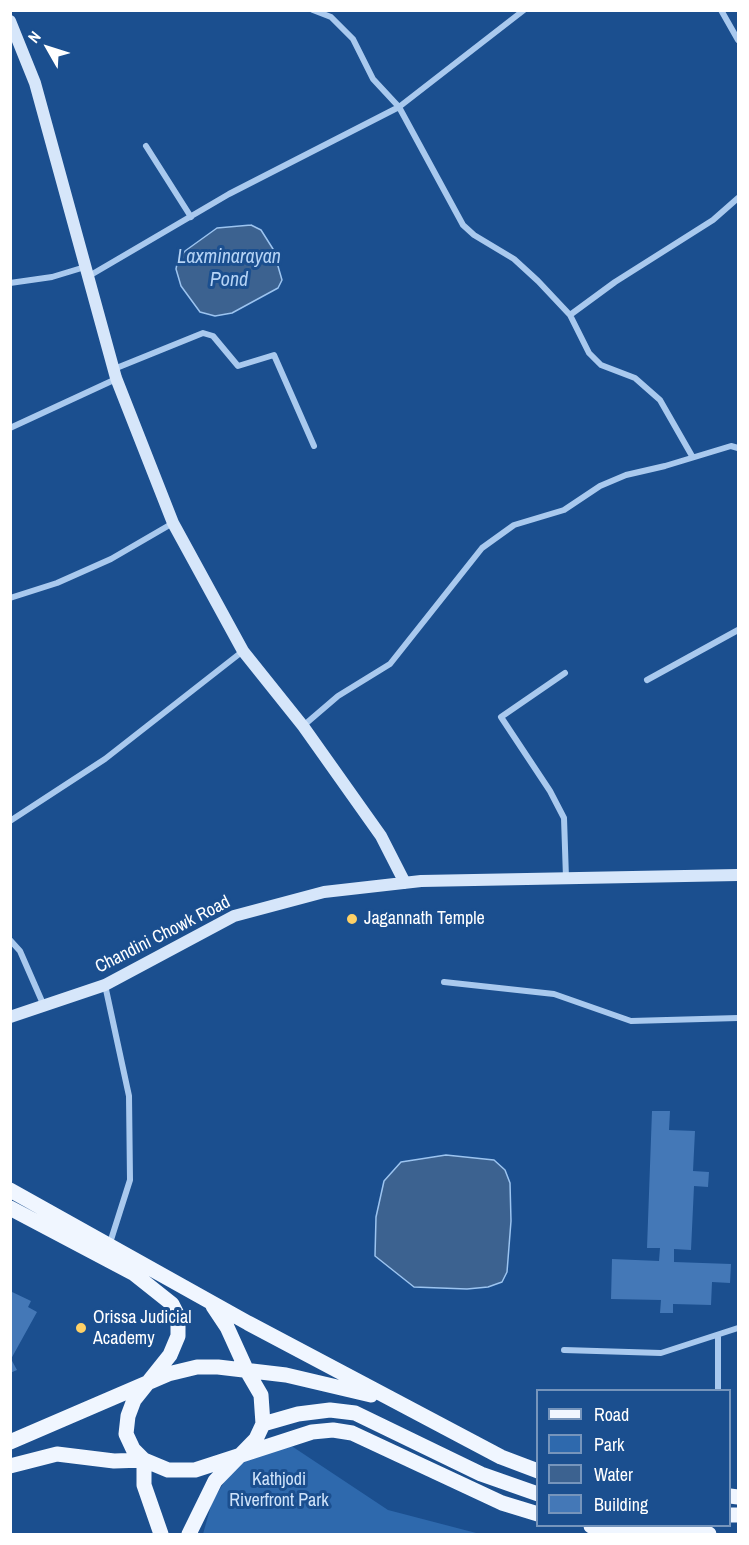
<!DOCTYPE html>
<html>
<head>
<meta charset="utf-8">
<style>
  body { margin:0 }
  #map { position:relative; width:749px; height:1545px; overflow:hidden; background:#1b4f8f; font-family:"Archivo Narrow",sans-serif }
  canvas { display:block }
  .frame { position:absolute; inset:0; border:12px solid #fff; pointer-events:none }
  .legend { position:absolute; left:536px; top:1389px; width:195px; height:138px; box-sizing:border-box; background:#1b4f8f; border:2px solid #7695bc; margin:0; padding:8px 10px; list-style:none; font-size:18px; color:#fff }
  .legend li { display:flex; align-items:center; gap:12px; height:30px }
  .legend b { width:30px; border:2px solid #7695bc }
  .north { position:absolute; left:18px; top:18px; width:60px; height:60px; -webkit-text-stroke:4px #1b4f8f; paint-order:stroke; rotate:309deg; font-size:16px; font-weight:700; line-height:24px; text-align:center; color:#fff }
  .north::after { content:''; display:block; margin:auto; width:21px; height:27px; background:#fff; clip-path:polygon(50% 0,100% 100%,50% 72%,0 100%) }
</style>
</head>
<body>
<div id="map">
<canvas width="749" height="1545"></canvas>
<div class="frame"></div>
<ul class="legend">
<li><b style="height:8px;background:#f0f6ff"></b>Road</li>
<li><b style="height:16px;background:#2e69ad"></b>Park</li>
<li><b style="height:16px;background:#3c6290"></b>Water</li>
<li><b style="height:16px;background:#4478b7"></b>Building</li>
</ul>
<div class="north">N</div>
</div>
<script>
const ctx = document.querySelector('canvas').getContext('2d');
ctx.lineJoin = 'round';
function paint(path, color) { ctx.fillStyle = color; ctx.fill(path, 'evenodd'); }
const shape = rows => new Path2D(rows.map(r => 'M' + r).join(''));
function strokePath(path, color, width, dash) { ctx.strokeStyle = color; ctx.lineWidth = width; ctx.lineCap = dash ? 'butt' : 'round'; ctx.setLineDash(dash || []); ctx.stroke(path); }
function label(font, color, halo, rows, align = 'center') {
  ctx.font = font + ' "Archivo Narrow",sans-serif'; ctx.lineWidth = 6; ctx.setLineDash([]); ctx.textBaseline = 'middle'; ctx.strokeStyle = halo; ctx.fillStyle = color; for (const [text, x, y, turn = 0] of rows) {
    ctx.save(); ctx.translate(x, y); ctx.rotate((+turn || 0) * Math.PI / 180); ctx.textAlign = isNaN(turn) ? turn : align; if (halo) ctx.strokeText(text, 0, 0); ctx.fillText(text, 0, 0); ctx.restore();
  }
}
const green = shape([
  [284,1441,388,1510,480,1534,203,1534,212,1502,241,1455]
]);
const water = shape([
  [251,225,261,230,273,249,282,280,278,288,232,313,215,316,200,312,181,286,176,269,178,259,185,251,217,228,251,225],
  [446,1155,494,1160,505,1170,510,1183,511,1221,507,1272,502,1282,488,1287,467,1289,414,1287,375,1256,376,1217,384,1181,401,1162,446,1155]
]);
const building = shape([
  [652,1111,670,1111,669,1130,695,1131,693,1171,709,1172,708,1187,694,1186,691,1250,674,1249,674,1262,731,1264,730,1283,712,1282,711,1305,673,1304,673,1313,660,1313,661,1300,611,1299,612,1259,659,1261,660,1248,647,1248],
  [10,1291,31,1301,28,1307,37,1312,11,1359,17,1370,10,1373]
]);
const street = shape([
  [313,10,331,17,353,39,373,79,399,107,463,225,474,235,514,259,538,281,570,315,589,353,601,365,635,378,660,400,692,456],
  [721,10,738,40],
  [146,146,191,217],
  [89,276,229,194,399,107,524,10],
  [10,283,52,277,85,267],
  [570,315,615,282,713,220,738,198],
  [114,369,203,333,213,336,238,366,274,355,314,446],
  [10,428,116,379],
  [10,598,57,583,111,559,173,523],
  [565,673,501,717,550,791,564,818,566,878],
  [647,680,738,630],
  [303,726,338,696,390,664,482,548,514,525,564,510,600,486,626,475,665,466,731,446,738,448],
  [10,821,105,759,243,651],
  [10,940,20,951,44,1006],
  [444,982,554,994,631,1021,738,1018],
  [105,985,129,1096,130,1180,109,1246],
  [718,1335,718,1390],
  [564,1350,661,1353,738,1328]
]);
const secondary = shape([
  [10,21,35,83,116,378,173,523,243,651,303,726,381,836,405,883],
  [10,1017,105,985,234,916,324,892,421,881,738,875]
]);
const primary = shape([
  [10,1190,248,1323,501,1457,538,1471],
  [10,1208,133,1273,172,1304,178,1316,178,1336,170,1355,134,1400,128,1416,126,1434,133,1449,144,1460,168,1470,195,1470,312,1432,333,1430,352,1433,502,1503,538,1514],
  [263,1424,298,1414,330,1410,355,1413,481,1474,538,1494],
  [10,1442,168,1374,197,1367,218,1367,286,1375,371,1395],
  [144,1460,144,1485,161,1534],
  [10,1466,57,1454,114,1461,144,1460],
  [730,1496,738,1497],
  [730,1515,738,1515],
  [591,1526,709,1534],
  [189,1534,215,1481,256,1439,263,1424,261,1395,247,1371,227,1327,213,1306]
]);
const markers = [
  [352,919,6,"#ffd166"],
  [81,1328,6,"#ffd166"]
];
const poiNames = [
  ["Jagannath Temple",364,919],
  ["Orissa Judicial",93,1318],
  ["Academy",93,1339]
];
const streetNames = [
  ["Chandini Chowk Road",163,935,-27]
];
const parkNames = [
  ["Kathjodi",279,1480],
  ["Riverfront Park",279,1501]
];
const waterNames = [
  ["Laxminarayan",229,258],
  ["Pond",229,281]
];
paint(green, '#2e69ad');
paint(water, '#3c6290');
strokePath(water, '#9cc4f0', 1.5);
paint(building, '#4478b7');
strokePath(street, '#a9c9ee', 6);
strokePath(secondary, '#d6e6fa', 12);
strokePath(primary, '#f0f6ff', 15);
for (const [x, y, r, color] of markers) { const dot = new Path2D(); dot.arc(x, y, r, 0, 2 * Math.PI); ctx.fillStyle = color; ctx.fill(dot); strokePath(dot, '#1b4f8f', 2); }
label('18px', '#fff', '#1b4f8f', poiNames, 'left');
label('18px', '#fff', '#1b4f8f', streetNames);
label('18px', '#cfe3fa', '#1b4f8f', parkNames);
label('italic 20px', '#b5d3f5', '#1b4f8f', waterNames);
</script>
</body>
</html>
